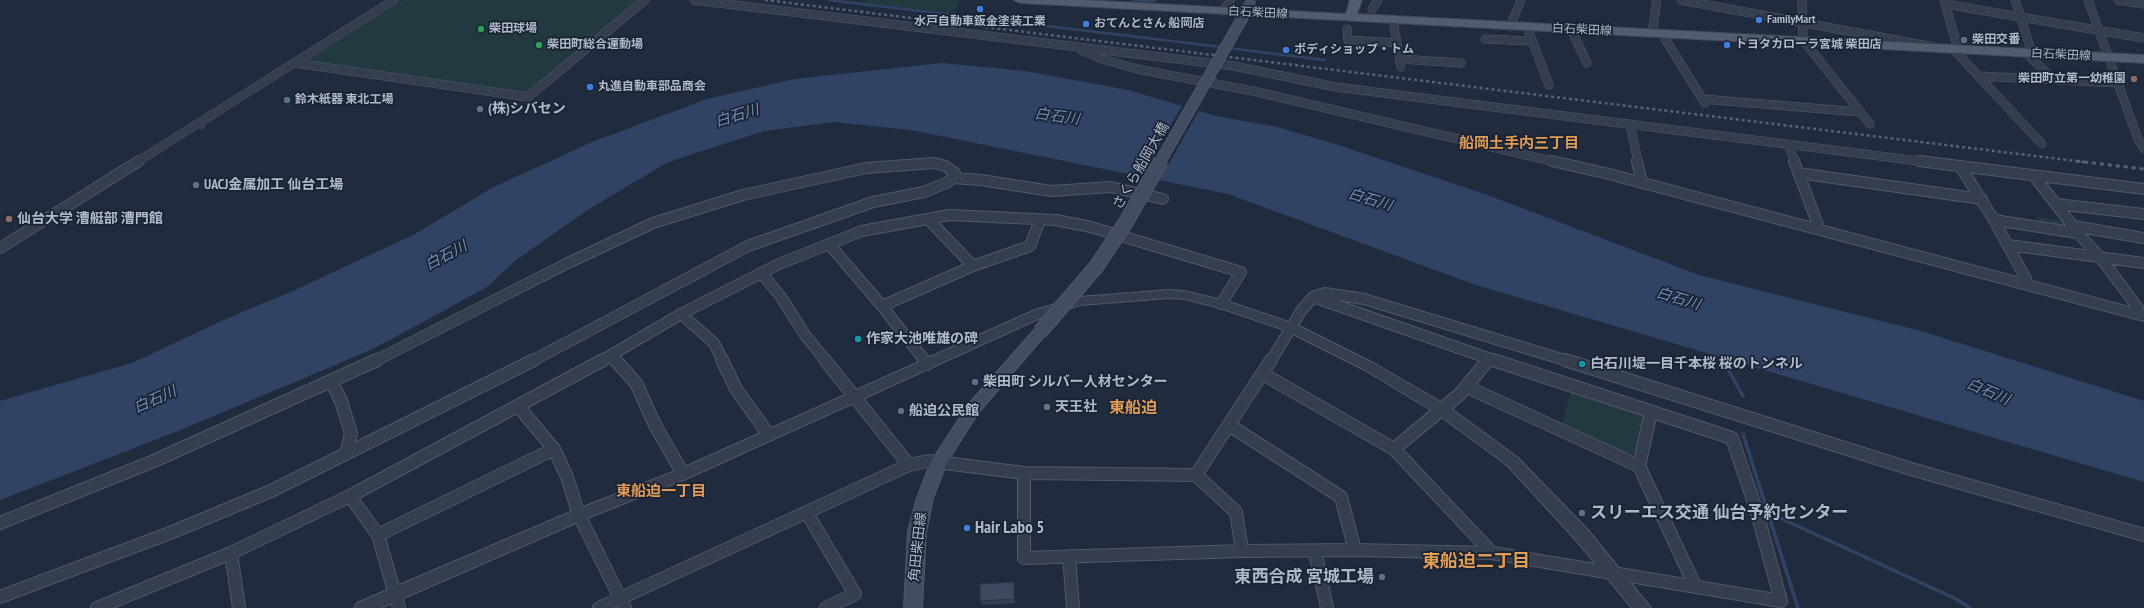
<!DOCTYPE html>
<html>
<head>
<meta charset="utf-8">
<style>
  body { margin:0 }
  canvas { display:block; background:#202b3e }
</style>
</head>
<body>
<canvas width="2144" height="608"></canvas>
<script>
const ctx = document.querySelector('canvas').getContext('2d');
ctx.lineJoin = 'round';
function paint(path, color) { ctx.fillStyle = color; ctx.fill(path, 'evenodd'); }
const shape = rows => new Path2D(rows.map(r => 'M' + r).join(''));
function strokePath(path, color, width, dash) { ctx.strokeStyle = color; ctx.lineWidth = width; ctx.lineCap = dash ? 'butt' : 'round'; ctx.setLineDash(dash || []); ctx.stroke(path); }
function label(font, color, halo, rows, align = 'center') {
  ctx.font = font + ' "PT Sans Narrow","Noto Sans JP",sans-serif'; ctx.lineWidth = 3.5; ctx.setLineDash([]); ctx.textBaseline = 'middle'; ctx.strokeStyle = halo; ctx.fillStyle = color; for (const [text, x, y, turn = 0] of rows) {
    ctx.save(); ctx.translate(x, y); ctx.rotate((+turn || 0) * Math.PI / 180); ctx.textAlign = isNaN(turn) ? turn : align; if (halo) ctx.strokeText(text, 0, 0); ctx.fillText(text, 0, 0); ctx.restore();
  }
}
const green = shape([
  [403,0,640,0,526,95,308,63,309,59],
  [865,0,952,0,960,1,954,13,864,3],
  [2036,217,2065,221,2070,229,2042,226],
  [1571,391,1643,417,1636,453,1627,454,1562,423]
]);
const water = shape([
  [942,63,1025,71,1128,90,1216,116,1277,127,1335,144,1490,196,1699,275,1921,331,2144,401,2144,482,1476,285,1228,194,911,130,834,122,764,131,668,162,589,209,516,260,487,287,373,349,178,431,0,500,0,401,132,363,226,319,293,291,415,234,494,187,592,142,707,99,795,79]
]);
const pier = shape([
  [1183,104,1200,109,1159,181,1140,177]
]);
const streamFar2 = shape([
  [829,0,1222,47],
  [1133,0,1155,1],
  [1228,48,1325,60],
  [202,129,205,123]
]);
const streamFar1 = shape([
  [1720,354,1724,361]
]);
const stream = shape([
  [1723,360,1743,396],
  [1743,434,1798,608],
  [1767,512,1954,598,1970,608]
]);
const minorFar2 = shape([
  [694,0,1234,66,1336,87,1927,162],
  [1681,0,1934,47],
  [1802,0,1803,40,1870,124],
  [1944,0,1958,49],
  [2015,0,2032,53],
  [2088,0,2138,139,2144,149],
  [2118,0,2144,4],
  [1945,4,2144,38],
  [1372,9,1378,0],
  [1223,11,1231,0],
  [1393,20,1401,67],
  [1510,26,1521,0],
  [1527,27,1549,85],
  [1347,29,1348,40,1397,43],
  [1571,29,1587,63],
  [1652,33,1657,0],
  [1662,34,1705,103],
  [1485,39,1531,41],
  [1953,49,2042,144],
  [1081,50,1099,58,1137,69,1253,91,1556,162],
  [2026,53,2053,79],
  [1400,59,1461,63],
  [295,63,528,97,645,0],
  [1979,76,2118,83],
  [1703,99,1860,112],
  [1630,124,1638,162],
  [1788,144,1795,162],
  [137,162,394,0]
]);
const minorFar1 = shape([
  [1552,161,1609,174,2144,316],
  [1637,161,1641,179],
  [1794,161,1818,225],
  [1919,161,2144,189],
  [1960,166,1994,220,2078,233,2073,226,2144,238],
  [1798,173,1982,199],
  [2033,175,2073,226],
  [953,178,981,180,1051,191,1111,187,1163,199],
  [2056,204,2144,214],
  [928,219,973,266],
  [1994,220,2026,279],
  [2078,233,2100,257,2138,308],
  [829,244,882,306,925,361],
  [2008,245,2144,263],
  [0,248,139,161],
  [762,274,781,297,805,335,826,361],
  [1313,297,1496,361],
  [882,306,973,266,1030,246,1040,220],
  [681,314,714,343,723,361],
  [611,356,616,361],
  [375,361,566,264,653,223,743,195,866,168,934,163,945,166,955,173,952,179,946,183,924,192,873,202,748,246,532,361],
  [601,361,681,314,779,264,862,231,949,215,1056,220,1091,227,1241,272,1221,304],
  [1271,361,1301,311,1313,297,1325,293,1364,299,1568,361],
  [1487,361,1489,359]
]);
const minor = shape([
  [615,360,636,383,655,425,683,474],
  [722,360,736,389,769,435],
  [825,360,909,465],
  [924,360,927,364],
  [1565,360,1911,469,2144,535],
  [1263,374,1394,449,1492,553,1781,601,1756,509,1732,438,1493,360],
  [331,381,341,401,351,433,346,454],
  [1467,387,1639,466],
  [518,406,554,449,567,477,579,515,625,608],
  [1651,412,1639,466,1695,586],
  [1229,425,1341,497,1355,550,1492,553],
  [1394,449,1460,394,1488,360],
  [1196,475,1236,512,1242,551,1355,550],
  [350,496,378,535,399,608],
  [807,513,855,594,826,608],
  [0,523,154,461,377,360],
  [378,535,554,449],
  [1242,551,1024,558,1024,473,1196,475,1271,360],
  [1315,551,1327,608],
  [1069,556,1073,608],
  [0,597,170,533,271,491,534,360],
  [97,608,231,553],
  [239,608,231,553,350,496,603,360],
  [599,608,909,465,929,461,1024,473]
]);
const tertiary = shape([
  [1169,290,1184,291,1226,301,1295,324,1375,364,1446,405,1517,457,1588,530,1651,608,1632,608,1576,540,1507,465,1436,413,1365,370,1285,330,1217,307,1184,299,1169,298,1080,305,1045,316,688,478,585,519,381,608,354,608,357,603,573,511,678,470,1035,310,1079,297,1169,290]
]);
const secondary = shape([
  [1040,327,1045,329,1047,332,1045,335,978,413,947,462,933,498,926,532,922,608,904,608,908,532,917,498,931,462,968,405,1035,329,1040,327]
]);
const primary = shape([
  [1014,0,1083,0,1346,14,1350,0,1362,0,1357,14,2144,55,2144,63,1020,3,1014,0]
]);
const railFar1 = shape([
  [765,0,2084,162]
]);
const rail = shape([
  [2076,161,2144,169]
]);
const secondaryBridgeFar1 = shape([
  [1160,162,1251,3]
]);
const secondaryBridge = shape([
  [1040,332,1096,267,1126,222,1161,161]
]);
const wall = shape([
  [1014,582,1015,603,981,605,980,584]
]);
const building = shape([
  [1014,582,1014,599,980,601,980,584,1014,582]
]);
const markers = [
  [980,9,4,"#3f7fe0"],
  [1759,20,4,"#3f7fe0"],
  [1086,24,4,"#3f7fe0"],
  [481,29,4,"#2e9e5b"],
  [1964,40,4,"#5c6f8a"],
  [539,45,4,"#2e9e5b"],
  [1727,45,4,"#3f7fe0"],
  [1286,50,4,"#3f7fe0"],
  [2134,79,4,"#8d6e63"],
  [590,87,4,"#3f7fe0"],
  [287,100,4,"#5c6f8a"],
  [480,109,4,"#5c6f8a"],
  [196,185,4,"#5c6f8a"],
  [9,219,4,"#8d6e63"],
  [858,339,4,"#0f9aa8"],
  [1582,364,4,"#0f9aa8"],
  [975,382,4,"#5c6f8a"],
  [1047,407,4,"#6b7280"],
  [901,411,4,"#5c6f8a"],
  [1582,513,4,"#5c6f8a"],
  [967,528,4,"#3f7fe0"],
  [1382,577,4,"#5c6f8a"]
];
const farStreetnames = [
  ["白石柴田線",1258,13,3],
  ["白石柴田線",1582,30,3],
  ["白石柴田線",2061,55,3]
];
const farPoinames = [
  ["FamilyMart",1767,20],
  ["水戸自動車鈑金塗装工業",980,22,"center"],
  ["おてんとさん 船岡店",1094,24],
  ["柴田球場",489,29],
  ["柴田交番",1972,40],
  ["柴田町総合運動場",547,45],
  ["トヨタカローラ宮城 柴田店",1735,45],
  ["ボディショップ・トム",1294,50],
  ["柴田町立第一幼稚園",2126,79,"right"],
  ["丸進自動車部品商会",598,87],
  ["鈴木紙器 東北工場",295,100]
];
const poiNames = [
  ["(株)シバセン",488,109],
  ["UACJ金属加工 仙台工場",204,185],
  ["仙台大学 漕艇部 漕門館",17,219],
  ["作家大池唯雄の碑",866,339],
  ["白石川堤一目千本桜 桜のトンネル",1590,364],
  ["柴田町 シルバー人材センター",983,382],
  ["天王社",1055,407],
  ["船迫公民館",909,411]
];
const streetNames = [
  ["さくら船岡大橋",1141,166,-60],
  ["角田柴田線",918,547,-84]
];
const waterNames = [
  ["白石川",737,116,-17],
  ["白石川",1057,117,8],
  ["白石川",1370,200,17],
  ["白石川",446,256,-28],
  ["白石川",1678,299,17],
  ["白石川",1988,392,23],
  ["白石川",155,400,-24]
];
const neighbourhoodNames = [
  ["船岡土手内三丁目",1519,144],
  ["東船迫一丁目",661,492]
];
const quarterNames = [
  ["東船迫",1133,408]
];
const nearPoinames = [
  ["スリーエス交通 仙台予約センター",1590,513],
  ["Hair Labo 5",975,528],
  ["東西合成 宮城工場",1374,577,"right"]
];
const nearNeighbourhoodnames = [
  ["東船迫二丁目",1476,562]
];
paint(green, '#223a3f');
paint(water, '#314365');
paint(pier, '#202b3e');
strokePath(streamFar2, '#314365', 2.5);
strokePath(streamFar1, '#314365', 3);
strokePath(stream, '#314365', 3.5);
strokePath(minorFar2, '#505869', 9);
strokePath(minorFar1, '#505869', 12);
strokePath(minor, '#505869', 14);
strokePath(tertiary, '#505869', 2);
strokePath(secondary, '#505869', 2);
strokePath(primary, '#3e4757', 2);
strokePath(minorFar2, '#353d4e', 8);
strokePath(minorFar1, '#353d4e', 10);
strokePath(minor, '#353d4e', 12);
paint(tertiary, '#353d4e');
paint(secondary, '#424c62');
paint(primary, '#525c6e');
strokePath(railFar1, '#566176', 2.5, [3, 3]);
strokePath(rail, '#566176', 3, [4, 4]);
strokePath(secondaryBridgeFar1, '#505869', 12, []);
strokePath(secondaryBridge, '#505869', 16, []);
strokePath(secondaryBridgeFar1, '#424c62', 10);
strokePath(secondaryBridge, '#424c62', 14);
paint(wall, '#343f51');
paint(building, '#3c495e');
strokePath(building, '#2a3342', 1);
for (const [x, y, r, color] of markers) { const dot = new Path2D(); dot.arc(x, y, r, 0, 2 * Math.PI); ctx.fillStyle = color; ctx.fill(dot); strokePath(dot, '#1a2333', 1.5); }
label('12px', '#b0b8ca', '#1a2333', farStreetnames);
label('bold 12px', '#b0b8ca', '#1a2333', farPoinames, 'left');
label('bold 14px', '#b0b8ca', '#1a2333', poiNames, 'left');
label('14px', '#b0b8ca', '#1a2333', streetNames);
label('italic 15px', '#748cb5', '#1a2333', waterNames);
label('bold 15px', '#e09b55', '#1a2333', neighbourhoodNames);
label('bold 16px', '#e09b55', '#1a2333', quarterNames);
label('bold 17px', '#b0b8ca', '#1a2333', nearPoinames, 'left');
label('bold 18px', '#e09b55', '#1a2333', nearNeighbourhoodnames);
</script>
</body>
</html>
